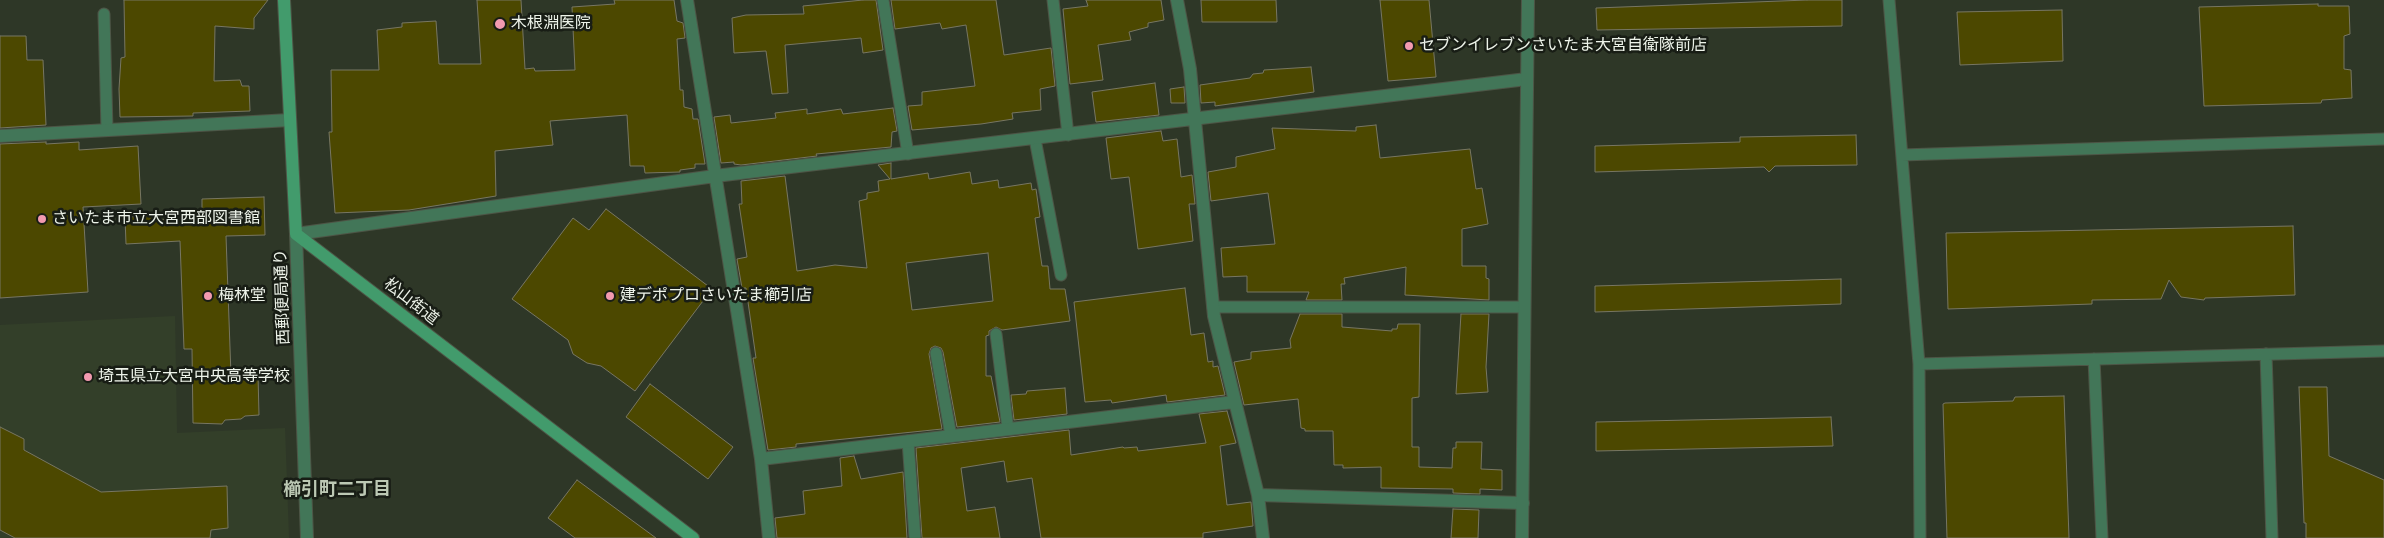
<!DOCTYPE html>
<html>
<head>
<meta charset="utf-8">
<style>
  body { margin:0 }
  canvas { display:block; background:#2e3727 }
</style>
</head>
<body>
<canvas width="2384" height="538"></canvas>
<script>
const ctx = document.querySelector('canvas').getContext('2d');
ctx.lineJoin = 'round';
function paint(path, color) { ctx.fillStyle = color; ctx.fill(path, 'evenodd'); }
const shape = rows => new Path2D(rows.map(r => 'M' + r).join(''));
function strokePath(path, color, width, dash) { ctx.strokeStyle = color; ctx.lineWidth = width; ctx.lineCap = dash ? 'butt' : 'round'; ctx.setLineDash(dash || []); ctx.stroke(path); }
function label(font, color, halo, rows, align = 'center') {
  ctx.font = font + ' "DM Sans","Noto Sans JP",sans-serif'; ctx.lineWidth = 5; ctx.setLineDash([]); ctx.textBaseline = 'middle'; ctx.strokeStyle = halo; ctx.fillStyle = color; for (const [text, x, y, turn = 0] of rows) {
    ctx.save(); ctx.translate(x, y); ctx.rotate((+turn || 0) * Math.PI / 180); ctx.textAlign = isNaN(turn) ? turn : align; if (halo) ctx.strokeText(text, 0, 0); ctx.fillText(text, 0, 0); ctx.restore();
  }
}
const built = shape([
  [175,316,177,433,285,428,289,538,0,538,0,325]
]);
const building = shape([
  [124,0,268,0,254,18,254,29,215,26,214,81,240,80,242,86,249,86,250,111,193,113,193,116,120,117,119,89,121,58,125,57,124,0],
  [477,0,521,0,525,69,534,68,535,71,575,70,572,7,615,4,614,0,674,0,677,21,683,23,685,38,677,39,680,90,683,90,684,107,692,109,693,119,698,119,705,164,695,164,695,168,680,170,680,172,645,173,644,166,630,166,627,115,550,121,553,145,495,151,496,196,409,210,335,213,329,132,332,132,331,70,379,70,377,30,402,27,402,23,436,21,439,64,481,64,477,0],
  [863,0,876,0,883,50,863,53,861,38,785,45,788,93,772,94,766,51,734,53,732,18,746,15,804,14,803,6,863,0],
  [891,0,996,0,1004,55,1051,48,1055,86,1040,89,1041,110,1012,113,1013,119,981,124,912,130,908,106,922,105,922,92,975,86,966,25,942,29,940,23,895,29,891,0],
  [1086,0,1161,0,1164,20,1148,23,1148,27,1129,32,1131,40,1098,45,1103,80,1070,84,1063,9,1088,6,1086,0],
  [1201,0,1276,0,1277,22,1202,22,1201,0],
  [1380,0,1429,0,1436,77,1388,81,1380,0],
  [1807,0,1842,0,1842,26,1597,30,1596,8,1807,0],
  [2318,4,2318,6,2349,6,2350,34,2344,36,2344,69,2351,70,2352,98,2322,100,2321,103,2204,106,2199,7,2318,4],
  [2062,10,2063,61,1960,65,1957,12,2062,10],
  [0,36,26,36,27,60,43,60,46,125,0,128,0,36],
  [1311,67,1314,92,1215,106,1215,102,1201,103,1200,85,1250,78,1253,74,1263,73,1264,70,1311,67],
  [1155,83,1159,115,1096,122,1092,92,1155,83],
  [1184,87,1185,103,1171,103,1170,89,1184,87],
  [893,108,897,131,892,132,891,147,816,154,817,156,741,165,734,164,734,162,721,163,714,117,730,115,731,123,776,118,775,113,807,109,807,114,841,109,843,114,893,108],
  [1376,125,1380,158,1470,149,1476,189,1482,188,1488,224,1462,229,1462,266,1486,266,1486,278,1489,279,1489,300,1405,295,1406,267,1344,278,1345,284,1341,284,1342,300,1306,300,1309,292,1247,292,1247,276,1223,277,1221,248,1275,244,1268,193,1211,201,1208,172,1236,167,1236,157,1275,149,1272,128,1356,131,1356,127,1376,125],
  [1161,131,1163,141,1177,139,1181,177,1192,175,1195,204,1189,204,1193,241,1138,249,1129,177,1111,179,1106,138,1161,131],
  [1856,135,1857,165,1775,166,1769,172,1764,167,1595,172,1595,146,1740,142,1740,137,1856,135],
  [46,142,46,144,79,142,79,150,138,146,141,204,83,207,88,292,0,298,0,144,46,142],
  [891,163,891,179,928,173,929,179,970,172,972,184,998,180,999,188,1031,183,1032,190,1036,189,1040,217,1035,218,1042,266,1048,266,1050,289,1065,289,1070,321,1002,330,996,327,989,331,989,335,986,336,986,376,991,376,1000,422,957,427,943,352,941,348,935,346,931,348,929,354,942,429,796,444,796,447,768,450,753,358,756,358,746,288,742,288,737,259,747,257,739,204,742,204,741,181,785,176,797,271,835,265,867,268,859,201,867,199,867,193,879,191,878,181,890,179,878,165,891,163],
  [988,253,993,301,912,310,906,263,988,253],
  [264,197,265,235,226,236,231,376,258,375,259,415,245,416,241,419,225,420,222,424,193,423,192,349,184,349,180,241,126,244,125,217,152,216,152,220,202,219,202,199,264,197],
  [606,209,712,289,635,391,601,366,587,363,573,354,568,340,512,299,573,218,589,230,606,209],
  [2293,226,2295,295,2205,298,2204,300,2181,297,2169,280,2161,299,2092,300,2092,304,1948,309,1946,233,2293,226],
  [1841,279,1841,304,1595,312,1595,286,1841,279],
  [1185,288,1191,335,1204,333,1208,362,1213,361,1213,367,1218,366,1225,395,1167,402,1166,395,1112,403,1111,400,1085,402,1074,302,1185,288],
  [1300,314,1342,314,1342,327,1392,331,1392,329,1397,329,1398,324,1420,324,1419,397,1412,398,1412,447,1419,447,1419,467,1452,468,1453,448,1456,448,1456,442,1482,442,1481,469,1502,470,1502,490,1480,489,1480,494,1453,493,1453,489,1381,488,1381,467,1343,468,1343,465,1334,465,1333,431,1305,431,1305,429,1301,428,1298,399,1244,405,1234,362,1251,359,1251,352,1291,348,1290,340,1300,314],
  [1461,314,1489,314,1486,367,1488,392,1456,394,1461,314],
  [650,384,733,447,708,479,626,417,650,384],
  [2299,387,2327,387,2329,456,2384,480,2384,538,2306,538,2306,523,2304,523,2299,387],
  [1065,388,1067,414,1014,420,1011,395,1026,394,1027,391,1065,388],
  [2064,396,2069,538,1947,538,1943,404,1945,403,2013,401,2015,397,2064,396],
  [1227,411,1236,443,1220,446,1227,505,1251,502,1253,526,1203,533,1203,538,1041,538,1032,478,1007,482,1004,461,961,468,967,511,995,507,1000,538,922,538,916,448,1069,430,1071,455,1123,447,1124,448,1137,447,1138,451,1206,443,1199,414,1227,411],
  [1831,417,1833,446,1596,451,1596,422,1831,417],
  [0,427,24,439,24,450,101,492,227,486,228,528,211,530,210,538,15,538,0,530,0,427],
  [854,456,861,479,903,472,907,538,777,538,775,518,805,514,803,491,842,486,840,458,854,456],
  [577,480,656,538,575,538,548,518,577,480],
  [1453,509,1479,510,1478,538,1451,538,1453,509]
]);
const service = shape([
  [883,0,908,154],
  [1053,0,1068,135],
  [1889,0,1919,364,1920,538],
  [104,14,107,130],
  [1035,139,1061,275],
  [1902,155,2384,139],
  [1213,307,1524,307],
  [996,334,1008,429],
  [936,353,951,436],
  [2266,354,2272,538],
  [2094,359,2102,538],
  [1919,364,2384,351],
  [908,441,915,538]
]);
const minor = shape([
  [687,0,761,459,769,538],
  [1177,0,1190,69,1214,316,1258,495,1263,538],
  [0,136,290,120],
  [296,234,715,176,1527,79],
  [761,459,1234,402],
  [1258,495,1523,503]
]);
const tertiary = shape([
  [296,234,307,538],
  [1522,538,1528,0]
]);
const secondary = shape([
  [284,0,296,234,693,538]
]);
const markers = [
  [500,24,6,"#f29aaf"],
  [1409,46,5,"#f29aaf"],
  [42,219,5,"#f29aaf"],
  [208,296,5,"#f29aaf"],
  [610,296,5,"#f29aaf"],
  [88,377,5,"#f29aaf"]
];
const poiNames = [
  ["木根淵医院",511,24],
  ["セブンイレブンさいたま大宮自衛隊前店",1419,46],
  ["さいたま市立大宮西部図書館",52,219],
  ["梅林堂",218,296],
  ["建デポプロさいたま櫛引店",620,296],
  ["埼玉県立大宮中央高等学校",98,377]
];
const streetNames = [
  ["西郵便局通り",283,297,-92],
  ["松山街道",411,302,38]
];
const neighbourhoodNames = [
  ["櫛引町二丁目",337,490]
];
paint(built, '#333f29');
paint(building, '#4c4800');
strokePath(building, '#777662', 1);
strokePath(service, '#4d5546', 13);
strokePath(minor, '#4d5546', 14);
strokePath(tertiary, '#4d5546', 14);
strokePath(secondary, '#4d5546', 14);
strokePath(service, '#427658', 11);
strokePath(minor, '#427658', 12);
strokePath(tertiary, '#427658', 12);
strokePath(secondary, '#429b6c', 12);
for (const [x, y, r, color] of markers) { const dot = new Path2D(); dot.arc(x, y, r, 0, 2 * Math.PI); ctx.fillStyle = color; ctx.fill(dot); strokePath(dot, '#181d15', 2); }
label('16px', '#edf3e9', '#181d15', poiNames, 'left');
label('16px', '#edf3e9', '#181d15', streetNames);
label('bold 18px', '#bcc8b4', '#181d15', neighbourhoodNames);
</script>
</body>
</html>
